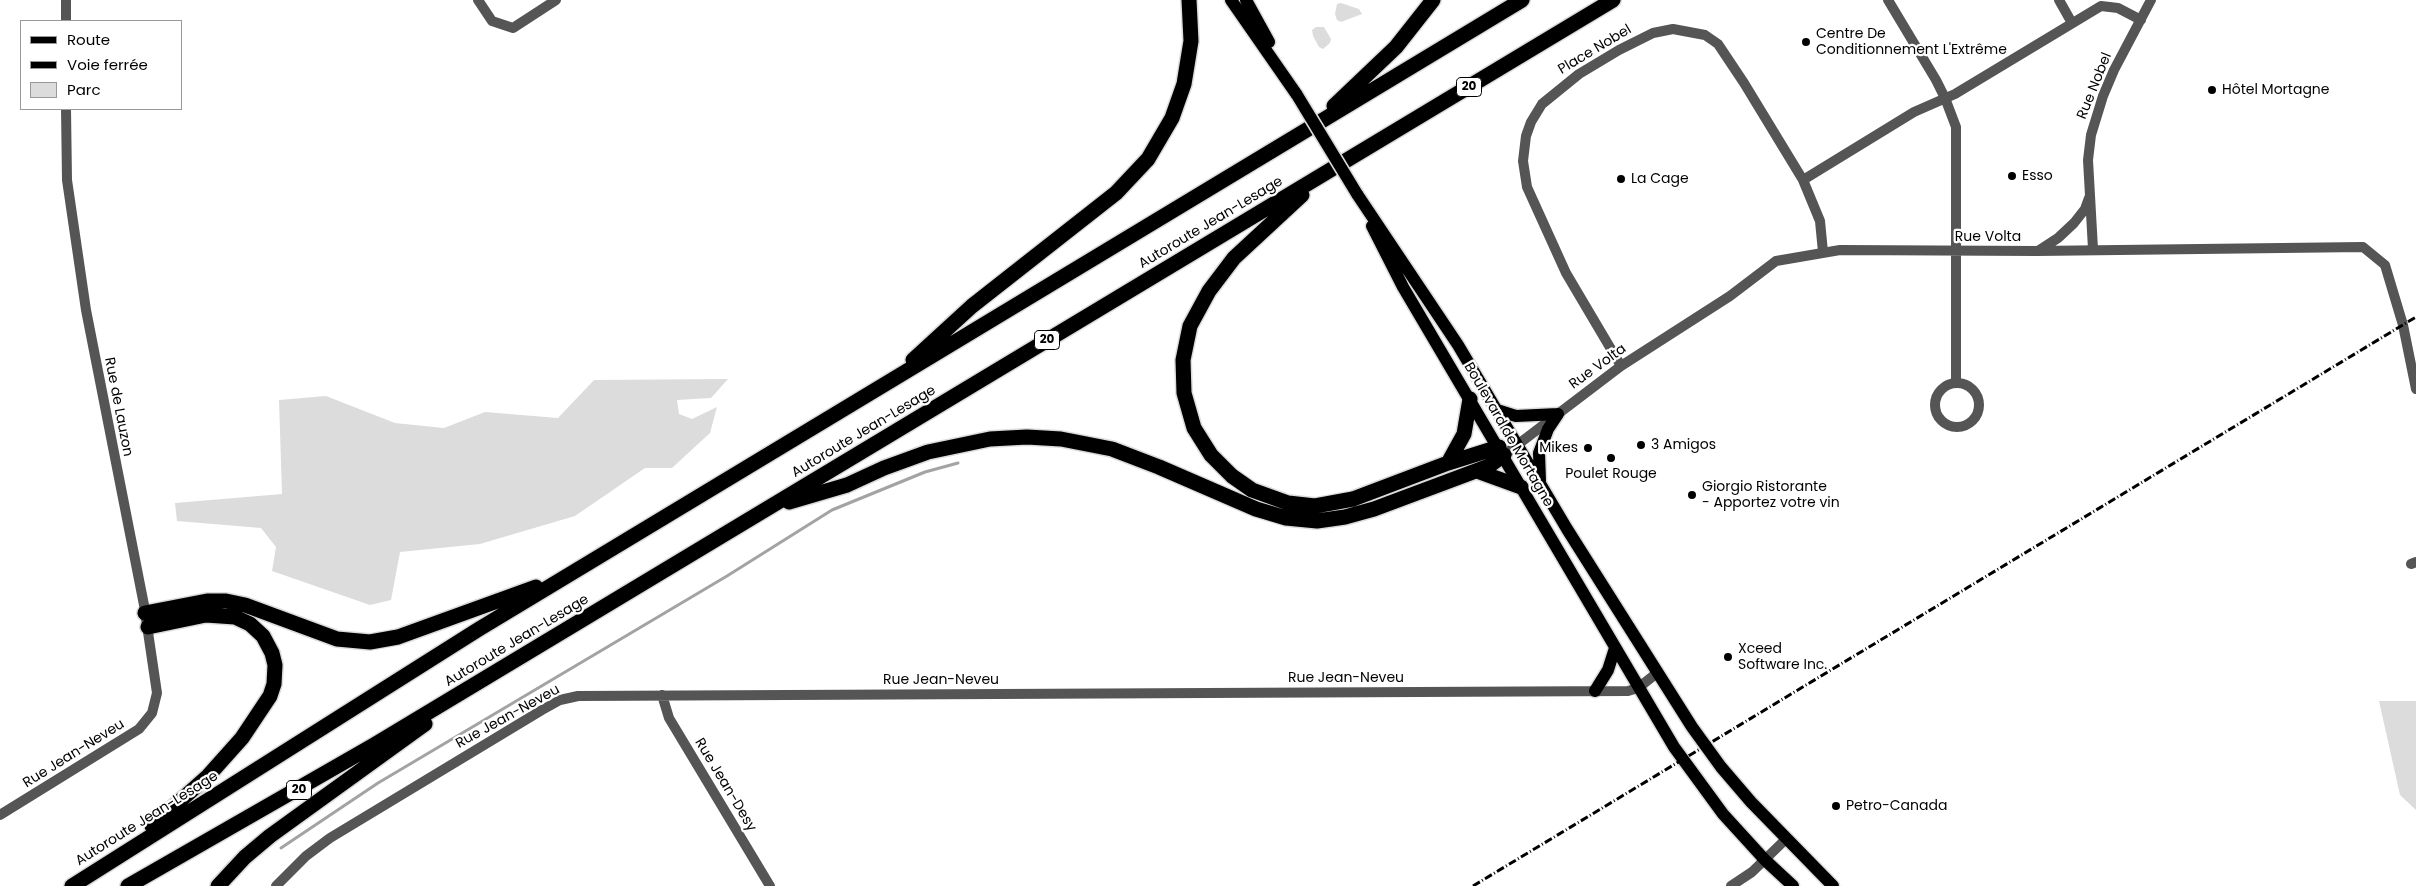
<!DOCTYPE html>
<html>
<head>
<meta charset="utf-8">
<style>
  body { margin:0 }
  #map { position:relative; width:2416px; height:886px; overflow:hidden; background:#fff; font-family:Poppins,sans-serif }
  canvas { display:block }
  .legend { position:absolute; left:20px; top:20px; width:162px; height:90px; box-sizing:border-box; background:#fff; border:1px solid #999; margin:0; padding:6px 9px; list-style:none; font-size:15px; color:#000 }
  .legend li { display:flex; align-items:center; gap:10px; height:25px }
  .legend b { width:25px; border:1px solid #999 }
</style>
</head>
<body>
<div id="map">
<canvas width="2416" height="886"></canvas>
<ul class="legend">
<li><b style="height:6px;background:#000"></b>Route</li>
<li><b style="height:6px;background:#000"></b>Voie ferrée</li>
<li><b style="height:14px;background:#dcdcdc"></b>Parc</li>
</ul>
</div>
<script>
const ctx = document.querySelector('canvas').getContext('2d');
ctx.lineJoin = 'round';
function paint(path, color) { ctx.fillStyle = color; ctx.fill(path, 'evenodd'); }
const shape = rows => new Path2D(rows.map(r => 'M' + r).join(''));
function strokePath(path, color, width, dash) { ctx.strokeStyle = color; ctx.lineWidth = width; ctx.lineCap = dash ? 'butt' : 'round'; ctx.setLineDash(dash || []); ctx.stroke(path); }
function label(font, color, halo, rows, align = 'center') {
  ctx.font = font + ' Poppins,sans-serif'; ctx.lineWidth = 4.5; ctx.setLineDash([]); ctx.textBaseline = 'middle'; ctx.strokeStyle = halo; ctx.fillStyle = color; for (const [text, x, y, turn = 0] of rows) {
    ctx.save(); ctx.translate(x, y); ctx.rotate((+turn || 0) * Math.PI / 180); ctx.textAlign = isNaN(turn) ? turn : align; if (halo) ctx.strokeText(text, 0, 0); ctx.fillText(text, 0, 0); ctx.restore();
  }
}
const green = shape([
  [1341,3,1359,9,1362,14,1341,22,1337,20,1335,14,1337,4],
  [1316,27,1324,27,1331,39,1330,43,1323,49,1319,47,1313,36,1312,30],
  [728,379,711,398,677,400,679,414,692,419,717,407,710,433,672,468,645,468,575,516,480,544,400,552,391,600,370,605,272,571,276,547,261,528,177,521,175,503,282,494,279,400,326,396,395,423,444,428,485,412,558,418,594,380],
  [2379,701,2416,701,2416,810,2400,795]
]);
const stream = shape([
  [281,848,378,783,727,576,832,510,925,472,958,463]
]);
const minor = shape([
  [66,0,66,21],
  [478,0,492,21,513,28,556,0],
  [1888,0,1936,80,1945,98,1956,127,1956,383],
  [2059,0,2072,23],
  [1803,180,1914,112,1955,94,2101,6,2118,8,2141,20],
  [2093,249,2088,160,2091,135,2103,96,2114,70,2151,0],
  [2038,251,2058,238,2074,223,2085,209,2089,198],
  [1621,366,1566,273,1527,187,1523,161,1526,136,1531,122,1542,104,1579,74,1619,50,1653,33,1673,29,1705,35,1718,44,1744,83,1803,180,1820,221,1823,252],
  '1935 405a22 22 0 1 1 44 0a22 22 0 1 1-44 0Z',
  [1504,455,1621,366,1730,296,1776,261,1840,250,2037,251,2363,247,2385,265,2403,325,2416,389],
  [2411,564,2416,562],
  [662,695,669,718,770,886],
  [0,815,139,729,152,713,157,693,144,605,86,310,67,180,66,109],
  [276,886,306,856,330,838,542,710,560,700,578,696,1628,691,1638,688,1657,673],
  [1731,886,1752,872,1786,839]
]);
const major = shape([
  [1231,0,1297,95],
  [1246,0,1269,42],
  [1357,194,1458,345,1567,529,1692,727,1721,767,1751,802,1833,886],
  [1372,226,1403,287,1674,747,1723,814,1765,860,1793,886],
  [1497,410,1516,416,1558,414],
  [1540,481,1539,453,1548,429,1558,414],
  [1595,691,1608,670,1615,648]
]);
const highway = shape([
  [1334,106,1396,47,1433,0],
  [1302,195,1234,258,1209,291,1190,326,1183,360,1184,393,1194,428,1211,455,1232,476,1252,490,1288,503,1315,506,1353,499,1448,463,1499,447],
  [913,360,972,306,1116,193,1148,159,1172,118,1184,84,1191,41,1189,0],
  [1448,463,1464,434,1470,399],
  [1477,471,1521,487],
  [789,502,847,485,884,468,928,452,990,439,1027,437,1061,439,1112,449,1159,467,1256,509,1286,518,1317,521,1345,517,1374,509,1489,466,1504,455],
  [145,613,207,601,226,601,245,605,337,639,370,642,398,637,536,587],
  [148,627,206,615,235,617,250,624,263,636,272,653,275,665,274,684,270,696,242,738,208,776,152,826],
  [72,886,479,629,1522,0],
  [128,886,374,745,1613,0],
  [218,886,245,857,270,836,425,724]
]);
const rail = shape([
  [1473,886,2416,317]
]);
const majorBridge = shape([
  [1297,95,1357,194]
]);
const markers = [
  [1806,42,5,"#000"],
  [2212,90,5,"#000"],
  [2012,176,5,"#000"],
  [1621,179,5,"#000"],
  [1641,445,5,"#000"],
  [1588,448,5,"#000"],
  [1611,458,5,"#000"],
  [1692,495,5,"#000"],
  [1728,657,5,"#000"],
  [1836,806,5,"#000"]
];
const shields = [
  [1469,87,25],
  [1047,340,25],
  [299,790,25]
];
const shieldNames = [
  ["20",1469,87],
  ["20",1047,340],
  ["20",299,790]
];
const poiNames = [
  ["Centre De",1816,34],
  ["Conditionnement L'Extrême",1816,50],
  ["Hôtel Mortagne",2222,90],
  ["Esso",2022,176],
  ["La Cage",1631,179],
  ["3 Amigos",1651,445],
  ["Mikes",1578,448,"right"],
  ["Poulet Rouge",1611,474,"center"],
  ["Giorgio Ristorante",1702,487],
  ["- Apportez votre vin",1702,503],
  ["Xceed",1738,649],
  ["Software Inc.",1738,665],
  ["Petro-Canada",1846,806]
];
const streetNames = [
  ["Place Nobel",1595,50,-31],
  ["Rue Nobel",2095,86,-68],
  ["Autoroute Jean-Lesage",1211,223,-31],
  ["Rue Volta",1988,237],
  ["Rue Volta",1598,367,-36],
  ["Rue de Lauzon",118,407,79],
  ["Autoroute Jean-Lesage",864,432,-31],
  ["Boulevard de Mortagne",1508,435,60],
  ["Autoroute Jean-Lesage",517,641,-31],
  ["Rue Jean-Neveu",1346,678],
  ["Rue Jean-Neveu",941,680],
  ["Rue Jean-Neveu",508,717,-29],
  ["Rue Jean-Neveu",74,754,-32],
  ["Rue Jean-Desy",725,785,59],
  ["Autoroute Jean-Lesage",147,819,-32]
];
paint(green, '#dcdcdc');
strokePath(stream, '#a3a3a3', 3);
strokePath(major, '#dbdbdb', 15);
strokePath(highway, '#dbdbdb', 18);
strokePath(minor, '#555', 10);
strokePath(major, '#000', 12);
strokePath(highway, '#000', 15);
strokePath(rail, '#000', 3, [8, 2.5, 1, 2.5]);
strokePath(majorBridge, '#dbdbdb', 15, []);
strokePath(majorBridge, '#000', 12);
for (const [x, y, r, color] of markers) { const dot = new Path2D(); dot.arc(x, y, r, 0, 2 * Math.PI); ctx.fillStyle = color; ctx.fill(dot); strokePath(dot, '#fff', 2); }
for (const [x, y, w] of shields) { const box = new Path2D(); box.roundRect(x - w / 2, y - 9.5, w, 19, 4); ctx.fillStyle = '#fff'; ctx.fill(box); strokePath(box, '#000', 1); }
label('bold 12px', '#000', null, shieldNames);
label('14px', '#000', '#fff', poiNames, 'left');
label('14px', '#000', '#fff', streetNames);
</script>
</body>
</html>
